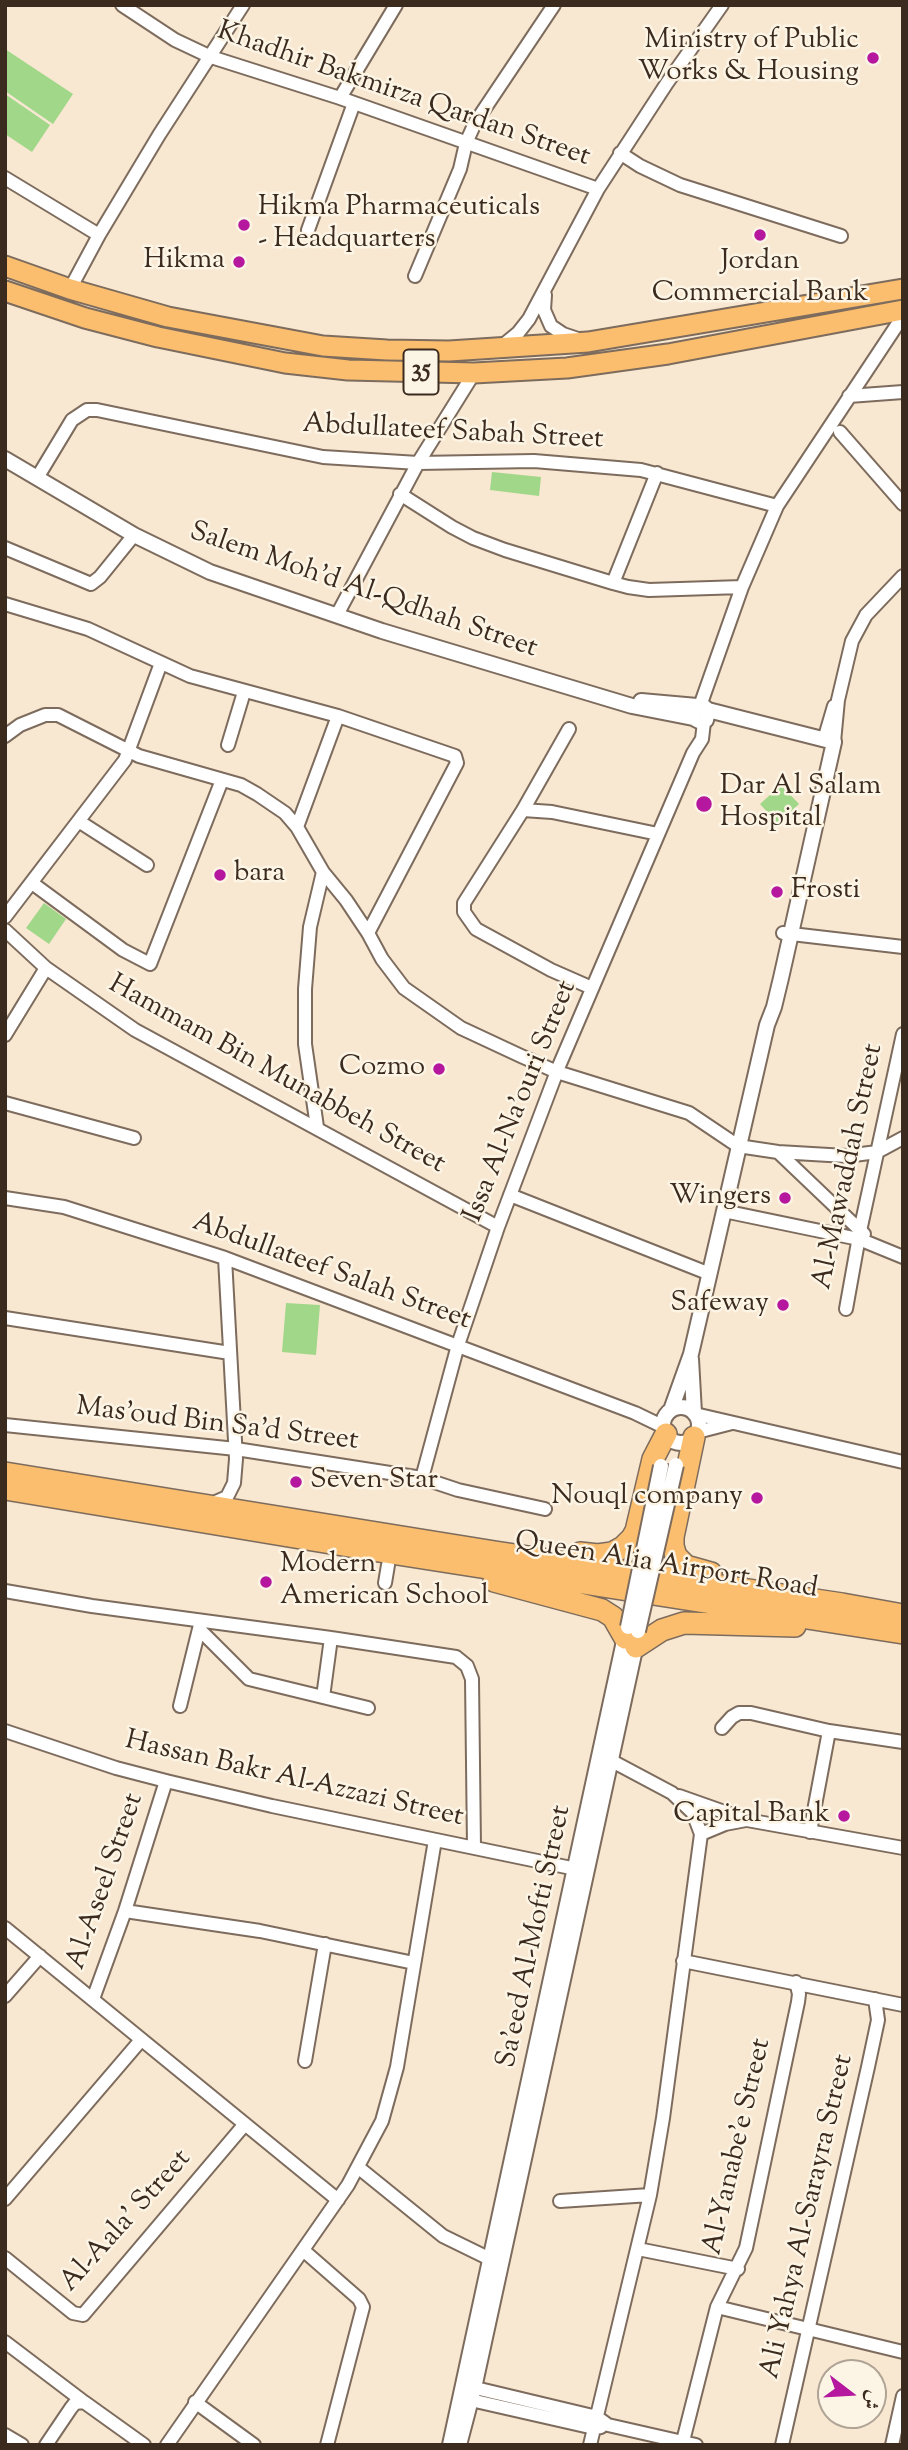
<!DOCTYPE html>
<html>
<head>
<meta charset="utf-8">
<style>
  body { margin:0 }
  #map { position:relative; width:908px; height:2450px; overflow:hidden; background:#f8e7d1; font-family:"Sorts Mill Goudy",Amiri,serif }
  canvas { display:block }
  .frame { position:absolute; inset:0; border:7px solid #3b2a1e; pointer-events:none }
  .north { position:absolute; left:817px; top:2359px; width:70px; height:70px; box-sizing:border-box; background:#fcf5e5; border:2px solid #afa495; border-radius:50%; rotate:107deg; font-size:19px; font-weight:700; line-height:28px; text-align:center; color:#3b2a1e }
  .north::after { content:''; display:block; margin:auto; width:24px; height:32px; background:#b5179e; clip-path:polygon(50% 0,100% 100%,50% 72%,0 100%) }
</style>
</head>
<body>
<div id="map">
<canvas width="908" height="2450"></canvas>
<div class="frame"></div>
<div class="north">ش</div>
</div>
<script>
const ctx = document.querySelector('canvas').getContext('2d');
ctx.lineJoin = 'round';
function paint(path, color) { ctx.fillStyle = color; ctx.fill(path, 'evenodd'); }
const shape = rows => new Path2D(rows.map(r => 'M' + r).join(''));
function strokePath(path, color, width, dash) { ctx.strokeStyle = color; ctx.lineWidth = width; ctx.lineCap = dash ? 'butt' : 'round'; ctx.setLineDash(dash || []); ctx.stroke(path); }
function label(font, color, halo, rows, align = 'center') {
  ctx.font = font + ' "Sorts Mill Goudy",serif'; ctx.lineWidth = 5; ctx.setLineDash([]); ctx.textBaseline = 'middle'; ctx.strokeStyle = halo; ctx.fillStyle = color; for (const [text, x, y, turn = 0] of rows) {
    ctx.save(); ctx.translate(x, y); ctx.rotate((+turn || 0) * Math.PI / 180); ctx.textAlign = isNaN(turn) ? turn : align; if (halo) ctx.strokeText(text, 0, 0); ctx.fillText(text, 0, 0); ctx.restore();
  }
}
const green = shape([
  [5,49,73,94,53,124,5,91],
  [5,94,50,125,32,152,5,134],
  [492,472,541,477,539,496,490,490],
  [781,785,799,804,778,824,760,804],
  [44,903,66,919,49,944,26,928],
  [286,1303,320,1305,316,1355,282,1352]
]);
const minor = shape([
  [122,5,175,40,211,57,340,98,598,189],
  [340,98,396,5],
  [620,153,640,166,680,185,841,236],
  [5,178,99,235],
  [308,230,354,103],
  [415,276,460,169,466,143,475,123,554,5],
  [70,289,99,235,159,135,243,5],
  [545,295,544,310,551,326,563,334,578,339],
  [501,347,518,333,529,319,598,189,667,83,722,5],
  [849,396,903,392],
  [840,432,903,504],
  [37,478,72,420,87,410,97,410,323,457,418,463,534,461,641,470,777,506],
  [400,494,452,527,473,538,505,550,613,583,657,473],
  [5,548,91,584,100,577,134,535],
  [613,583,628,587,649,590,742,587],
  [5,604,88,629,190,676,338,716,455,756,457,763,368,933],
  [337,615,418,463,474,373],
  [700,706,742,587,777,506,903,316],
  [5,736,20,725,45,715,58,715,139,756,241,785,257,794,285,813,297,827,323,872,346,900,368,933,382,959,404,988,461,1028,521,1056,557,1072,689,1113,738,1146,778,1152,846,1156,877,1152,903,1138],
  [824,740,834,706],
  [834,742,838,700,852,641,866,615,903,576],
  [228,745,244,692],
  [523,810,569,729],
  [80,822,147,865],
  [297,827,338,716],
  [32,883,123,950,150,964,222,780],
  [5,917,125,760,161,663],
  [5,930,46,968,135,1030,498,1227],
  [783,933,903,947],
  [592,988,551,970,476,929,464,912,464,903,523,810,552,812,658,834],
  [5,1035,46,968],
  [5,1103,134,1138],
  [317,1127,305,1044,305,989,310,927,323,872],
  [778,1152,864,1234],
  [510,1195,710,1274],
  [5,1198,64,1207,225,1258,635,1413,664,1427],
  [724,1211,859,1239,903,1257],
  [846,1309,860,1231,903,1034],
  [5,1318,230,1353],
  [695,1414,903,1462],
  [5,1425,236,1449,422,1478,458,1490,545,1509],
  [697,1432,732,1423],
  [422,1478,458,1345,498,1227,559,1066,693,753,702,739,704,722],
  [211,1504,227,1497,234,1483,236,1459,225,1258],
  [385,1583,388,1565],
  [5,1591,92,1606,331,1638,456,1657,467,1666,472,1679,474,1847],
  [201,1621,199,1629,249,1679,368,1708],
  [323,1697,331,1638],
  [180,1706,199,1629],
  [722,1728,732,1717,739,1713,751,1713,829,1731,903,1742],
  [5,1731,116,1768,166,1781,272,1806,576,1869],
  [679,1796,747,1820,903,1848],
  [810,1832,829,1731],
  [701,1834,725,1824,746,1820],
  [125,1911,260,1931,414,1963],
  [5,1928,338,2200],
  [683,1961,903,2005],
  [5,1996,40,1956],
  [93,1999,125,1911,166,1781],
  [305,2061,325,1944],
  [359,2168,443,2236,490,2259],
  [5,2199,141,2040],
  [560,2201,650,2195],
  [638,2249,738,2269],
  [303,2250,359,2299,363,2307,327,2445],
  [5,2258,73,2313,83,2315,245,2124],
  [717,2307,903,2352],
  [5,2342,84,2402],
  [467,2386,597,2417,608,2425,696,2445],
  [462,2398,594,2428,601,2427],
  [195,2402,254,2445],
  [5,2435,22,2445],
  [46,2445,71,2408,75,2403,84,2402,144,2445],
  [167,2445,348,2185,382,2121,397,2067,435,1840],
  [590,2445,650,2195,663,2118,701,1834,693,1813,672,1793,610,1760],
  [682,2445,717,2307,746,2248,798,2002,799,1994,796,1982],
  [782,2445,868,2067,878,2020,875,1999],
  [892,2445,903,2396]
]);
const tertiary = shape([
  [5,459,134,535,210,572,382,631,632,706,693,718,701,722,706,720,708,710,703,706,697,706,692,712,693,718],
  [641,701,697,706],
  [691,1359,694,1413],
  '663 1425a18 18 0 1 1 36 0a18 18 0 1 1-36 0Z',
  [671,1410,691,1354,767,1025,774,1007,781,978,834,742,708,710],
  [450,2445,626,1632],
  [459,2445,474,2388,637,1640]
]);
const trunk = shape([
  [5,266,70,289,168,317,323,346,387,350,449,351,588,342,903,289],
  [5,291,85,318,158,337,285,363,348,370,474,373,567,368,668,354,903,310]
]);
const motorway = shape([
  [694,1437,673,1537,673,1546,676,1556,686,1566,711,1573],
  [5,1473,495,1552,842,1604,903,1615],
  [5,1489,391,1553,903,1633],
  [580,1553,598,1555,612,1553,623,1547,632,1538,636,1531,653,1459,666,1434],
  [494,1581,602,1610,613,1617,625,1638],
  [636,1647,662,1630,684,1623,795,1626]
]);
const tertiaryBridge = shape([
  [628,1627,661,1466],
  [638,1631,676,1465]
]);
const markers = [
  [873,58,7,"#b5179e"],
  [244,225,7,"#b5179e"],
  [760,235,7,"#b5179e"],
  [239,262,7,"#b5179e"],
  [704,804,9,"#b5179e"],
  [220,875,7,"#b5179e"],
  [777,892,7,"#b5179e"],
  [439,1069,7,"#b5179e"],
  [785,1198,7,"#b5179e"],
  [783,1305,7,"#b5179e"],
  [296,1482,7,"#b5179e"],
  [757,1498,7,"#b5179e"],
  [266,1582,7,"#b5179e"],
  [844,1816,7,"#b5179e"]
];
const shields = [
  [421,372,35]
];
const shieldNames = [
  ["35",421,372]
];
const poiNames = [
  ["Ministry of Public",859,42],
  ["Works & Housing",859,74],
  ["Hikma Pharmaceuticals",258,209,"left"],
  ["- Headquarters",258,241,"left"],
  ["Hikma",225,262],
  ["Jordan",760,263,"center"],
  ["Commercial Bank",760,295,"center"],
  ["Dar Al Salam",720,788,"left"],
  ["Hospital",720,820,"left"],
  ["bara",234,875,"left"],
  ["Frosti",791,892,"left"],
  ["Cozmo",425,1069],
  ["Wingers",771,1198],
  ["Safeway",769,1305],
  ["Seven Star",310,1482,"left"],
  ["Nouql company",743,1498],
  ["Modern",280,1566,"left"],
  ["American School",280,1598,"left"],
  ["Capital Bank",830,1816]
];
const streetNames = [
  ["Khadhir Bakmirza Qardan Street",403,96,19],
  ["Abdullateef Sabah Street",453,434,3],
  ["Salem Moh'd Al-Qdhah Street",363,592,19],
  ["Hammam Bin Munabbeh Street",276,1076,29],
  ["Issa Al-Na'ouri Street",522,1102,-68],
  ["Al-Mawaddah Street",850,1167,-78],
  ["Abdullateef Salah Street",331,1273,20],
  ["Mas'oud Bin Sa'd Street",217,1426,7],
  ["Queen Alia Airport Road",666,1567,9],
  ["Hassan Bakr Al-Azzazi Street",294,1781,13],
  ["Al-Aseel Street",107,1882,-71],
  ["Sa’eed Al-Mofti Street",536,1937,-78],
  ["Al-Yanabe'e Street",739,2147,-77],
  ["Ali Yahya Al-Sarayra Street",809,2217,-77],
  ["Al-Aala' Street",127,2222,-48]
];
paint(green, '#a1d789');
strokePath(minor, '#7d6c5d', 16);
strokePath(tertiary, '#7d6c5d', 18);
strokePath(trunk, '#7d6c5d', 23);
strokePath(motorway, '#7d6c5d', 24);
strokePath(minor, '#fff', 12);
strokePath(tertiary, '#fff', 14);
strokePath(trunk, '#fabe6e', 19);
strokePath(motorway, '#fabe6e', 21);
strokePath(tertiaryBridge, '#7d6c5d', 18, []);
strokePath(tertiaryBridge, '#fff', 14);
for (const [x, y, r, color] of markers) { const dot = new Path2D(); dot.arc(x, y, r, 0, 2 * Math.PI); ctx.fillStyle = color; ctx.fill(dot); strokePath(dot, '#fcf5e5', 2.5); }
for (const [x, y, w] of shields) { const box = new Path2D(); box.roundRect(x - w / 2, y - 22.5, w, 45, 5); ctx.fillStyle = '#fcf5e5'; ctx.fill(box); strokePath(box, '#3b2a1e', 2); }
label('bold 26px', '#3b2a1e', null, shieldNames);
label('28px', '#3b2a1e', '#fcf5e5', poiNames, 'right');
label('28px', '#3b2a1e', '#fcf5e5', streetNames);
</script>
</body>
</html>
